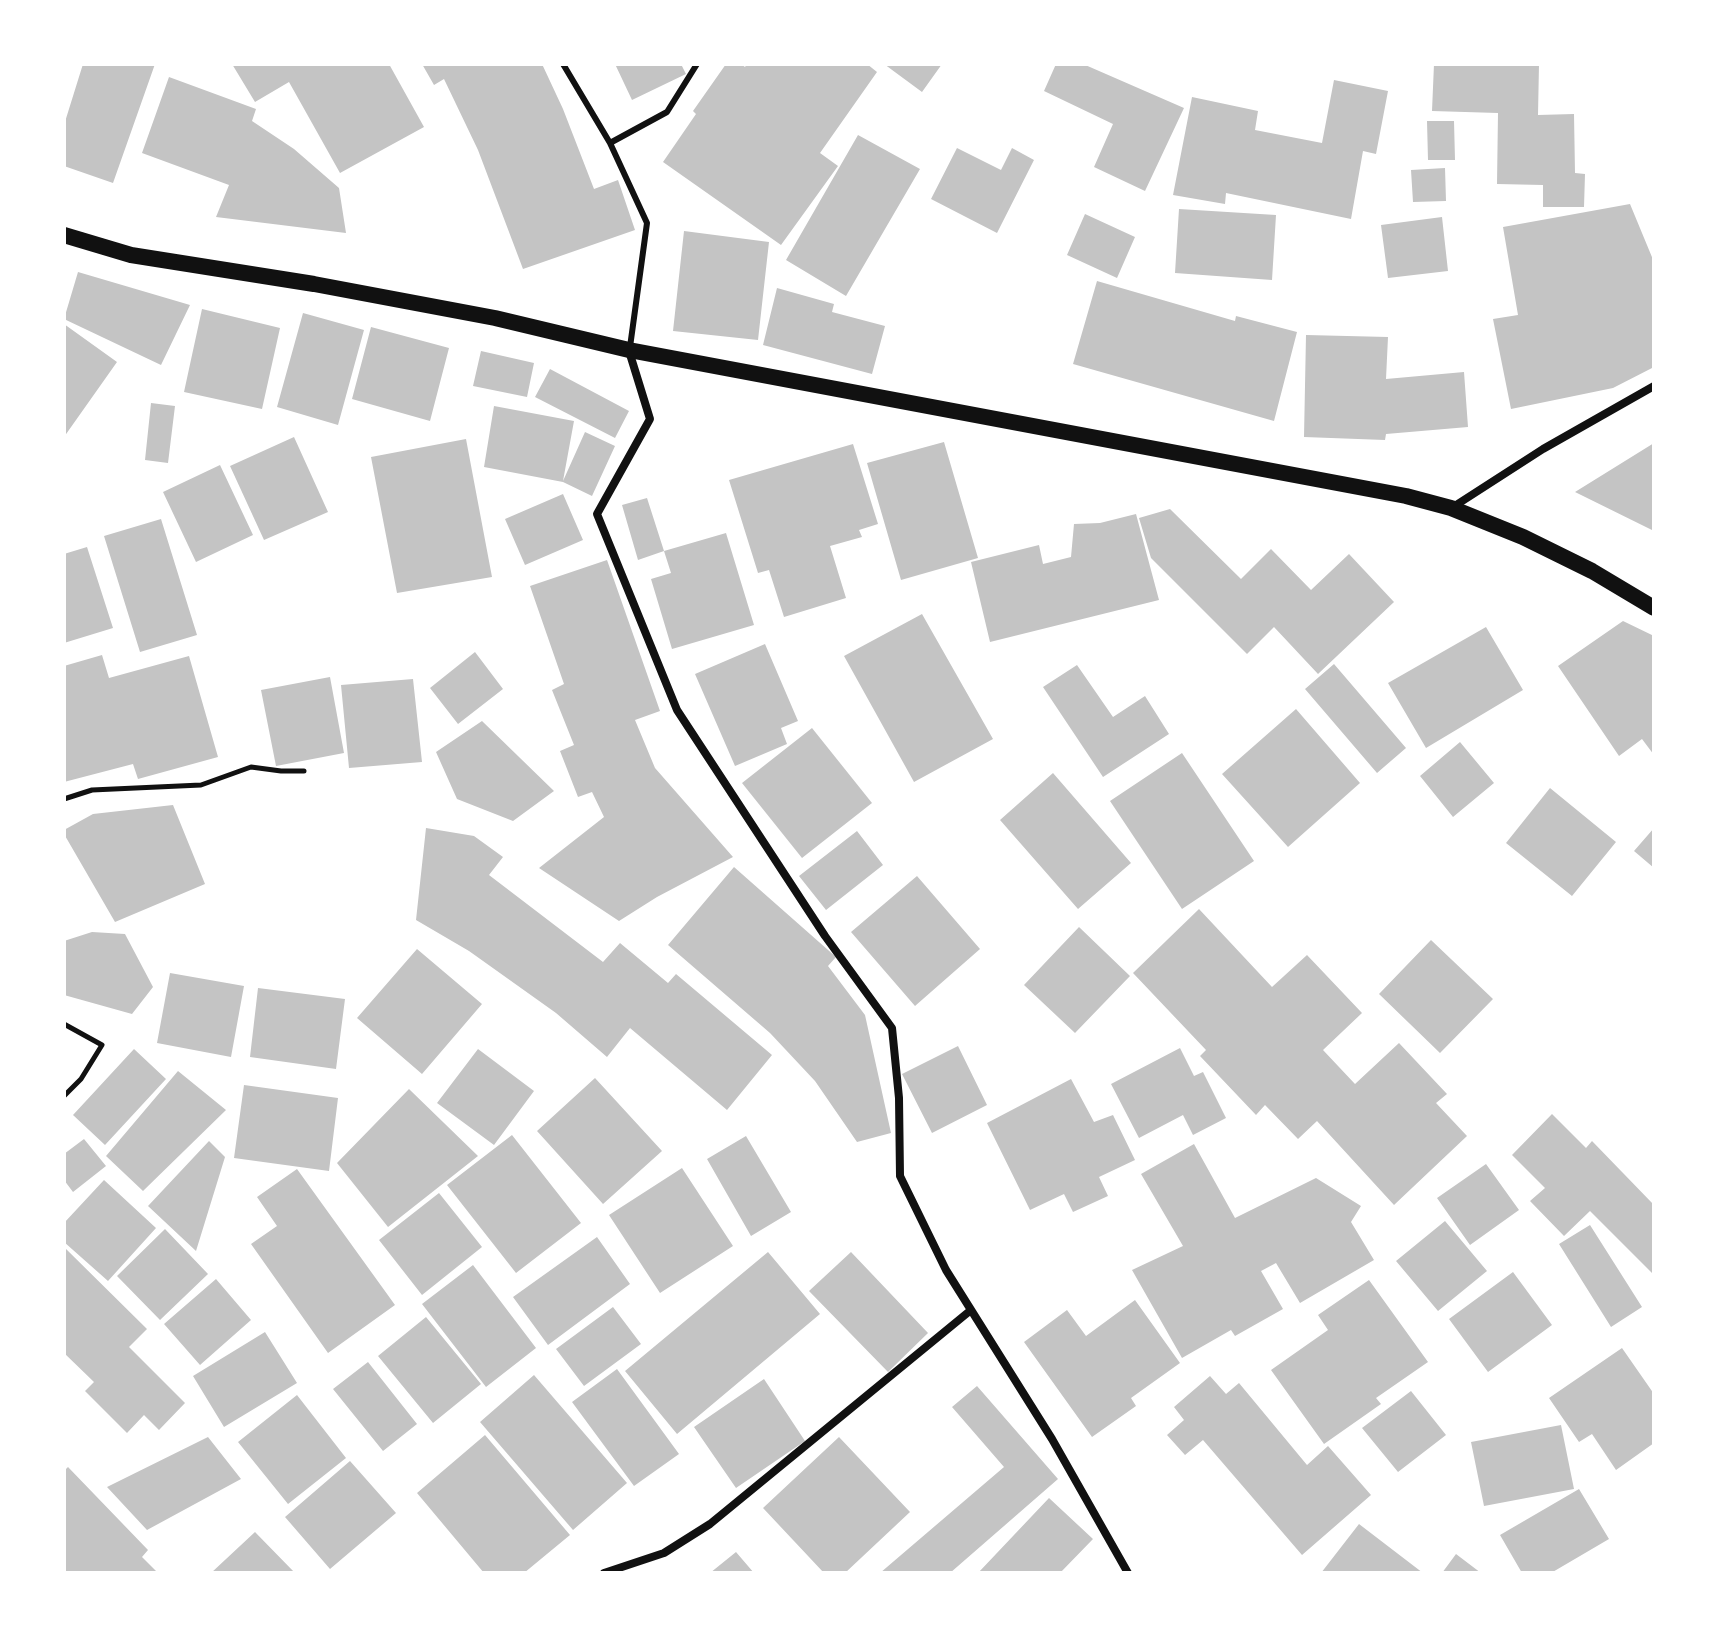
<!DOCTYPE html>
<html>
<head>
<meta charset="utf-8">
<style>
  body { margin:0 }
  #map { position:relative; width:1718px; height:1637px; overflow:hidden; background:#fff; font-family:Roboto,sans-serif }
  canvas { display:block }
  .frame { position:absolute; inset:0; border:66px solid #fff; pointer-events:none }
</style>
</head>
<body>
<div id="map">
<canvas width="1718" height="1637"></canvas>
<div class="frame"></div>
</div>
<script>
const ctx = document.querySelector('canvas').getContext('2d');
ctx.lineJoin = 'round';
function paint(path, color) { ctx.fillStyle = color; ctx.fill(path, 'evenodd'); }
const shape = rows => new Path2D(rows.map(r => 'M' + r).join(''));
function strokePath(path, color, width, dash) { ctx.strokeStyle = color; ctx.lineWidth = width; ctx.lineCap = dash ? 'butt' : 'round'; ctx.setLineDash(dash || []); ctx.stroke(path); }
const building = shape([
  [83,64,155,64,113,183,64,166,64,125],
  [232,64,389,64,424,127,340,173,289,82,255,102],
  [422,64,542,64,563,109,594,189,618,180,635,230,523,269,478,150,444,79,434,85],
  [615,64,681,64,686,74,632,100],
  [726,64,741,64,745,67,747,64,867,64,877,72,820,153,838,166,781,245,663,162,696,114,693,111],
  [884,64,942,64,922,92],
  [1056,64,1083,64,1184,108,1145,191,1094,167,1113,124,1044,91],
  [1434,64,1539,64,1538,115,1574,114,1575,173,1585,174,1584,207,1543,207,1543,185,1497,184,1498,113,1432,111],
  [169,77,256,109,252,121,294,149,339,188,346,233,216,217,229,185,142,153],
  [1334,80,1388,91,1376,154,1363,151,1351,219,1226,193,1225,204,1173,195,1192,97,1258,111,1255,130,1322,143],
  [1427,121,1454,121,1455,160,1428,160],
  [858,135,920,169,846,296,786,260],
  [957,148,1001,170,1012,148,1034,160,997,233,931,199],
  [1445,168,1446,201,1413,202,1411,170],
  [1630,204,1654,262,1654,367,1613,388,1511,409,1493,319,1518,315,1503,227],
  [1179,209,1276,215,1272,280,1175,273],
  [1085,214,1135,237,1117,278,1067,255],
  [1442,217,1448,271,1388,278,1381,225],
  [684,231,769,242,758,340,673,331],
  [78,272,190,305,161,365,64,319],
  [1097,281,1235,321,1236,316,1297,332,1274,421,1073,364],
  [777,288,834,304,832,312,885,326,872,374,763,345],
  [202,309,280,328,262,409,184,392],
  [303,313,364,330,338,425,277,407],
  [64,324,117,362,64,437],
  [371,327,449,348,430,421,352,399],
  [1306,335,1388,337,1386,379,1464,372,1468,427,1386,434,1385,440,1304,437],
  [481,351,534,363,527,397,473,386],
  [550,369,629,411,615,438,535,397],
  [151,403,175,406,168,463,145,460],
  [494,406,574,421,563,481,585,432,615,446,592,496,563,482,484,467],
  [294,437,328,512,264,540,230,466],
  [466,439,492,577,397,593,371,457],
  [944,442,978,558,901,580,867,463],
  [1654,443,1654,531,1575,492],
  [853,444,878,524,859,530,862,537,830,546,846,598,784,617,769,570,758,573,729,480],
  [220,465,253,535,196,562,163,492],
  [563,494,583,540,525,565,505,519],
  [647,498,664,551,726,533,754,625,672,649,651,579,671,573,664,551,638,560,622,505],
  [1170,509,1241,579,1271,549,1311,590,1349,554,1394,602,1318,674,1274,627,1247,654,1151,558,1139,518],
  [1136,514,1159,600,990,642,971,562,1039,545,1043,564,1071,557,1074,524,1100,523],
  [161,519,197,635,140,652,104,536],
  [87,547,113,628,64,643,64,554],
  [607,560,660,711,635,720,655,768,733,857,657,897,619,921,539,868,604,817,592,792,578,797,560,751,574,745,552,690,564,684,530,586],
  [922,614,993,739,914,782,844,656],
  [1623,621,1654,636,1654,755,1642,739,1619,756,1558,666],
  [1486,627,1523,690,1426,748,1388,683],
  [765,644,798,721,781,728,787,744,735,766,695,674],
  [475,652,503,689,458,724,430,688],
  [102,655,109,678,189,656,218,757,138,779,133,764,64,782,64,666],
  [1334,664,1406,748,1377,773,1305,689],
  [1077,665,1113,717,1145,696,1169,734,1103,777,1043,687],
  [330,677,344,753,276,766,261,690],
  [413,679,422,762,349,768,341,685],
  [1296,709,1360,783,1288,847,1222,774],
  [482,721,554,791,513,821,457,799,436,752],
  [812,728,872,803,802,858,742,783],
  [1460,742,1494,783,1453,817,1420,776],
  [1182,753,1254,861,1182,909,1110,801],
  [1053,773,1131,863,1078,909,1000,820],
  [1550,788,1616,842,1572,896,1506,843],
  [173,805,205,884,115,922,64,834,64,830,93,814],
  [426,828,474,836,503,857,489,875,603,962,620,943,668,983,676,974,772,1055,727,1110,630,1028,607,1057,556,1013,469,951,416,920],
  [1654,828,1654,868,1634,851],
  [857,831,883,865,826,910,799,876],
  [734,867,836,957,828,966,865,1015,891,1133,857,1142,815,1081,770,1033,668,945],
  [917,876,980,949,915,1006,851,932],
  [1199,909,1272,987,1307,955,1362,1013,1323,1050,1355,1084,1399,1043,1447,1094,1436,1103,1467,1136,1394,1205,1317,1121,1298,1139,1265,1105,1256,1115,1200,1056,1206,1050,1133,973],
  [1079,927,1130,976,1075,1033,1024,985],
  [92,932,125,934,153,987,132,1014,64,995,64,941],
  [1431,940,1493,999,1440,1053,1379,994],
  [417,949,482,1004,422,1074,357,1018],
  [170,973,244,986,231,1057,157,1043],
  [258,988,345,999,336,1069,250,1057],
  [958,1046,987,1105,932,1133,902,1074],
  [1180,1048,1194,1076,1203,1072,1226,1118,1193,1135,1183,1115,1139,1138,1111,1084],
  [134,1049,166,1079,105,1145,73,1115],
  [478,1049,534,1091,494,1145,437,1103],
  [178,1071,226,1110,143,1191,106,1156],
  [595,1078,662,1151,603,1204,537,1131],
  [1071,1079,1094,1122,1113,1115,1135,1160,1099,1177,1108,1196,1073,1212,1064,1194,1030,1210,987,1123],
  [244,1085,338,1098,329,1171,234,1158],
  [409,1089,478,1156,388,1227,337,1163],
  [1552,1114,1586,1148,1592,1141,1654,1205,1654,1275,1590,1211,1564,1236,1530,1201,1545,1188,1512,1155],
  [512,1135,581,1223,516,1273,447,1185],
  [746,1136,791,1212,751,1236,707,1159],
  [84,1139,106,1166,73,1192,64,1180,64,1154],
  [209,1141,225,1157,196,1251,148,1206],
  [1194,1144,1235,1218,1316,1178,1361,1206,1351,1222,1374,1260,1300,1303,1276,1263,1261,1271,1283,1309,1235,1336,1231,1330,1182,1358,1132,1270,1183,1246,1141,1174],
  [1486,1164,1519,1210,1470,1245,1437,1198],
  [682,1168,733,1246,660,1293,609,1215],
  [297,1169,395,1305,328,1353,251,1244,277,1226,257,1197],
  [104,1180,156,1228,108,1281,64,1242,64,1223],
  [439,1193,482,1247,422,1295,379,1240],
  [1445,1221,1487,1271,1438,1311,1396,1261],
  [1590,1225,1642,1307,1611,1327,1559,1244],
  [165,1229,208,1274,160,1320,117,1276],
  [597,1237,630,1284,548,1345,513,1297],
  [64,1247,147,1329,129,1347,185,1403,159,1430,144,1415,127,1433,85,1391,94,1382,64,1353],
  [768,1252,820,1314,677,1434,625,1371],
  [851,1252,928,1333,888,1372,809,1291],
  [473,1265,536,1348,486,1387,422,1304],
  [1513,1272,1552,1325,1488,1372,1449,1319],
  [216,1279,251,1320,200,1365,164,1324],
  [1369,1280,1428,1362,1376,1398,1381,1404,1324,1444,1271,1370,1328,1330,1318,1315],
  [1135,1300,1180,1363,1131,1398,1136,1406,1092,1437,1024,1342,1067,1310,1086,1336],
  [613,1307,641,1344,584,1386,556,1349],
  [426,1317,481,1384,433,1423,378,1356],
  [265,1332,297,1383,224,1427,193,1376],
  [1622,1348,1654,1394,1654,1443,1616,1470,1592,1434,1579,1442,1549,1398],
  [368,1362,417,1424,383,1451,333,1389],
  [617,1369,679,1454,634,1486,572,1402],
  [534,1375,627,1483,573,1530,480,1422],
  [1210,1376,1226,1394,1239,1383,1307,1465,1328,1446,1371,1495,1302,1555,1203,1440,1185,1455,1167,1435,1184,1420,1174,1407],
  [764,1379,805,1441,736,1488,694,1427],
  [977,1386,1058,1479,950,1573,880,1573,1004,1467,952,1407],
  [1411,1391,1446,1435,1398,1472,1362,1428],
  [297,1395,346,1458,288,1504,238,1442],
  [1561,1425,1574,1489,1484,1506,1471,1442],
  [485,1435,570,1535,524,1573,484,1573,417,1493],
  [208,1437,241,1479,147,1530,107,1487],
  [839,1437,910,1512,845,1573,824,1573,763,1508],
  [350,1461,396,1513,330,1569,285,1517],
  [68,1467,148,1550,142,1557,158,1573,64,1573,64,1471],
  [1579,1489,1609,1539,1551,1573,1522,1573,1500,1535],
  [1049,1498,1093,1539,1060,1573,978,1573],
  [1359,1524,1423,1573,1321,1573],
  [255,1532,295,1573,211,1573],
  [736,1552,754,1573,710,1573],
  [1456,1554,1481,1573,1442,1573]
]);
const path = shape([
  [64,799,92,790,201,785,251,767,281,771,304,771],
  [64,1024,102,1045,81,1079,64,1096]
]);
const service = shape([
  [563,64,610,143,647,223,630,347],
  [610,143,667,112,697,64]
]);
const minor = shape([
  [629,351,650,419,597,514,677,710,825,936,892,1028,899,1098,900,1176,946,1270,1052,1439,1128,1573],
  [1453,507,1543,449,1654,386],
  [604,1573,664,1553,710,1524,971,1310]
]);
const secondary = shape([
  [64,235,131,255,314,284,495,318,629,350,1406,496,1451,508,1523,537,1592,571,1654,608]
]);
paint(building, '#c4c4c4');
strokePath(path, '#111', 5);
strokePath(service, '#111', 6);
strokePath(minor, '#111', 8);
strokePath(secondary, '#111', 16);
</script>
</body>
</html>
